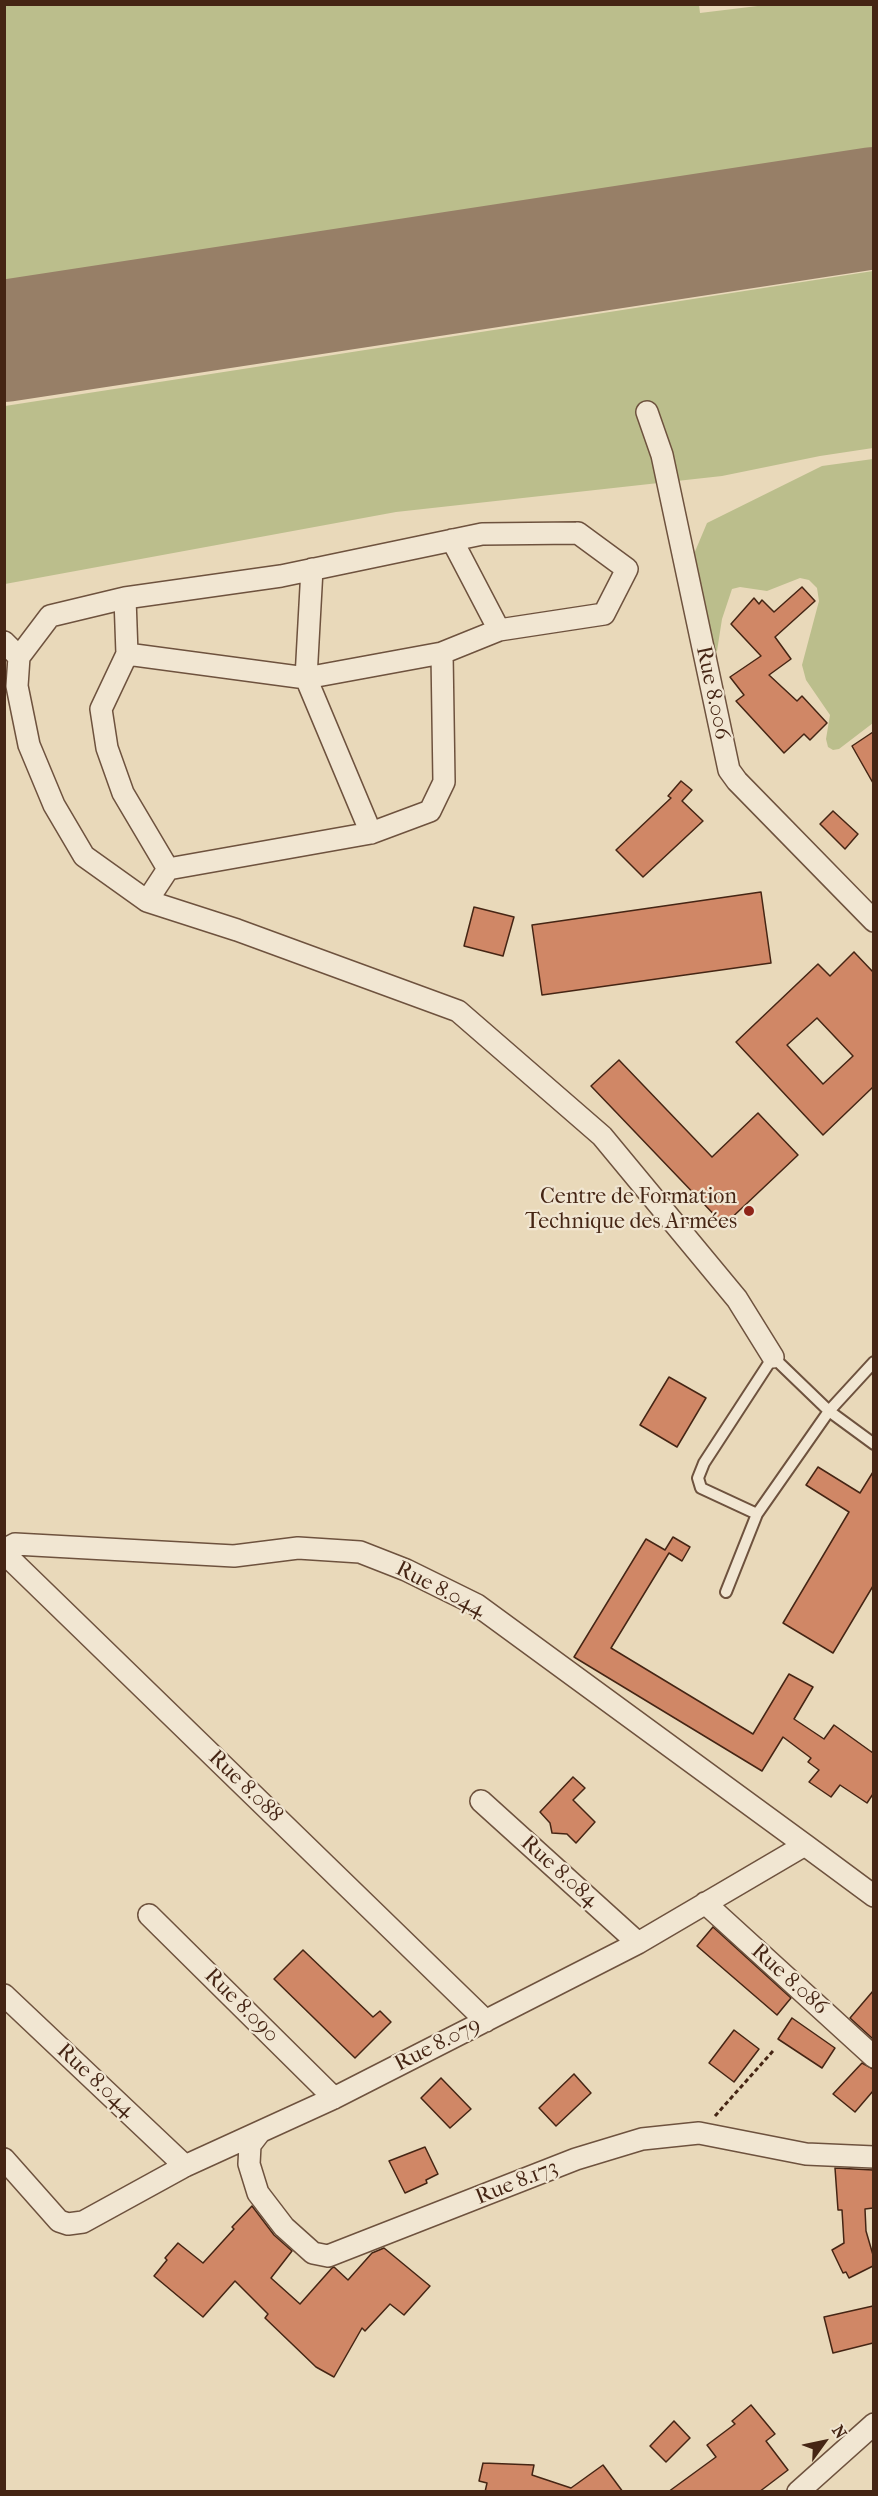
<!DOCTYPE html>
<html>
<head>
<meta charset="utf-8">
<style>
  body { margin:0 }
  #map { position:relative; width:878px; height:2496px; overflow:hidden; background:#e9d9ba; font-family:"IM FELL French Canon",serif }
  canvas { display:block }
  .frame { position:absolute; inset:0; border:6px solid #452514; pointer-events:none }
  .north { position:absolute; left:794px; top:2412px; width:60px; height:60px; -webkit-text-stroke:4px #f1e6d2; paint-order:stroke; rotate:57deg; font-size:16px; font-weight:700; line-height:24px; text-align:center; color:#452514 }
  .north::after { content:''; display:block; margin:auto; width:21px; height:27px; background:#452514; clip-path:polygon(50% 0,100% 100%,50% 72%,0 100%) }
</style>
</head>
<body>
<div id="map">
<canvas width="878" height="2496"></canvas>
<div class="frame"></div>
<div class="north">N</div>
</div>
<script>
const ctx = document.querySelector('canvas').getContext('2d');
ctx.lineJoin = 'round';
function paint(path, color) { ctx.fillStyle = color; ctx.fill(path, 'evenodd'); }
const shape = rows => new Path2D(rows.map(r => 'M' + r).join(''));
function strokePath(path, color, width, dash) { ctx.strokeStyle = color; ctx.lineWidth = width; ctx.lineCap = dash ? 'butt' : 'round'; ctx.setLineDash(dash || []); ctx.stroke(path); }
function label(font, color, halo, rows, align = 'center') {
  ctx.font = font + ' "IM FELL French Canon",serif'; ctx.lineWidth = 4.5; ctx.setLineDash([]); ctx.textBaseline = 'middle'; ctx.strokeStyle = halo; ctx.fillStyle = color; for (const [text, x, y, turn = 0] of rows) {
    ctx.save(); ctx.translate(x, y); ctx.rotate((+turn || 0) * Math.PI / 180); ctx.textAlign = isNaN(turn) ? turn : align; if (halo) ctx.strokeText(text, 0, 0); ctx.fillText(text, 0, 0); ctx.restore();
  }
}
const green = shape([
  [699,5,700,13,774,4,873,5,873,154,5,288,5,5],
  [873,271,873,448,820,456,722,476,396,512,5,584,5,406],
  [873,459,873,723,839,749,833,750,828,747,826,739,830,715,806,680,802,665,819,601,817,588,809,580,800,578,767,591,740,587,732,589,722,619,717,651,713,654,686,573,707,523,822,466]
]);
const runway = shape([
  [4,341,874,208]
]);
const building = shape([
  [802,587,815,601,775,637,791,659,769,675,797,701,802,696,827,723,810,740,804,734,784,753,736,701,744,695,730,677,761,656,731,624,754,598,759,604,762,600,774,612,802,587],
  [873,732,873,783,852,746,873,732],
  [681,781,692,790,682,801,703,821,643,877,616,850,671,798,668,796,681,781],
  [833,811,858,834,845,849,820,824,833,811],
  [761,892,771,963,542,995,532,925,761,892],
  [474,907,514,917,503,956,464,946,474,907],
  [854,952,873,972,873,1087,823,1135,736,1042,818,964,830,976,854,952],
  [817,1018,853,1056,823,1084,787,1045,817,1018],
  [619,1060,712,1157,758,1113,798,1155,724,1225,591,1086,619,1060],
  [669,1377,706,1398,677,1447,640,1425,669,1377],
  [818,1467,860,1493,873,1472,873,1586,833,1653,783,1623,849,1512,806,1485,818,1467],
  [673,1537,690,1547,682,1561,669,1553,611,1648,753,1734,789,1674,813,1687,794,1719,824,1739,834,1725,873,1753,873,1794,867,1803,840,1785,831,1797,809,1782,819,1770,808,1762,811,1758,783,1737,762,1771,574,1657,646,1539,665,1550,673,1537],
  [573,1777,585,1788,573,1800,595,1822,576,1843,567,1834,552,1833,550,1823,540,1812,573,1777],
  [713,1927,791,1998,777,2015,697,1946,713,1927],
  [303,1950,373,2017,380,2011,391,2022,355,2058,274,1979,303,1950],
  [873,1991,873,2039,850,2018,873,1991],
  [792,2018,835,2048,822,2068,778,2039,792,2018],
  [734,2030,759,2049,734,2082,709,2063,734,2030],
  [862,2063,873,2069,873,2091,855,2112,833,2094,862,2063],
  [574,2074,591,2093,556,2126,539,2108,574,2074],
  [441,2078,471,2109,450,2128,421,2098,441,2078],
  [425,2147,438,2174,426,2180,427,2183,405,2193,389,2161,425,2147],
  [835,2168,873,2170,873,2208,865,2209,866,2231,873,2255,873,2266,849,2278,846,2272,843,2273,832,2250,844,2243,842,2210,838,2210,835,2168],
  [252,2206,274,2235,292,2251,271,2278,300,2304,332,2268,334,2267,348,2280,372,2253,384,2248,430,2286,404,2315,390,2304,365,2331,362,2328,334,2377,316,2367,265,2318,268,2314,235,2281,203,2317,154,2276,167,2260,165,2258,178,2243,203,2263,234,2229,232,2227,252,2206],
  [873,2306,873,2343,833,2353,824,2317,873,2306],
  [751,2405,775,2434,766,2441,788,2470,759,2492,668,2492,716,2457,707,2445,735,2424,732,2421,751,2405],
  [674,2421,690,2438,666,2462,650,2446,674,2421],
  [483,2463,534,2465,532,2475,571,2488,603,2465,623,2492,485,2492,487,2483,479,2481,483,2463]
]);
const path = shape([
  [715,2116,773,2051]
]);
const service = shape([
  [757,1514,701,1488,698,1478,704,1463,773,1357,829,1411,874,1444],
  [726,1592,757,1514,829,1411,874,1362]
]);
const minor = shape([
  [647,412,662,455,729,770,737,781,874,921],
  [578,533,627,569,604,614,499,630,442,653,444,782,430,811,371,833,168,869,147,901,84,856,54,805,29,745,17,686,19,657,50,616,125,598,281,576,482,534,578,533],
  [452,540,499,630],
  [312,569,306,678,371,833],
  [125,598,127,654],
  [4,642,19,657],
  [168,869,123,793,107,748,101,709,127,654,306,678,442,653],
  [147,901,237,930,458,1011,602,1136,737,1299,773,1357],
  [4,1550,15,1544,234,1556,298,1548,360,1552,406,1570,477,1605,805,1845],
  [4,1553,486,2021],
  [481,1801,638,1943],
  [705,1903,874,2057],
  [149,1915,334,2098],
  [4,1995,185,2166],
  [260,2132,250,2145,249,2164,258,2193,284,2227,313,2253,328,2256,576,2159,642,2139,699,2133,806,2154,874,2157],
  [4,2159,59,2221,68,2224,83,2222,185,2166,334,2098,638,1943,805,1845,874,1896],
  [798,2492,874,2424]
]);
const markers = [
  [749,1211,6,"#8f2418"]
];
const streetNames = [
  ["Rue 8.006",712,693,78],
  ["Rue 8.044",440,1590,27],
  ["Rue 8.088",245,1787,44],
  ["Rue 8.084",559,1872,42],
  ["Rue 8.086",789,1980,42],
  ["Rue 8.090",241,2006,45],
  ["Rue 8.079",438,2045,-27],
  ["Rue 8.044",95,2081,43],
  ["Rue 8.173",517,2183,-22]
];
const poiNames = [
  ["Centre de Formation",737,1198],
  ["Technique des Armées",737,1223]
];
paint(green, '#bbbe8c');
strokePath(runway, '#977f67', 122);
paint(building, '#d08766');
strokePath(building, '#452514', 1.5);
strokePath(service, '#6e523e', 14);
strokePath(minor, '#6e523e', 24);
strokePath(path, '#452514', 3, [4.5, 3]);
strokePath(service, '#f1e6d2', 10);
strokePath(minor, '#f1e6d2', 21);
for (const [x, y, r, color] of markers) { const dot = new Path2D(); dot.arc(x, y, r, 0, 2 * Math.PI); ctx.fillStyle = color; ctx.fill(dot); strokePath(dot, '#f1e6d2', 2); }
label('22px', '#452514', '#f1e6d2', streetNames);
label('22px', '#452514', '#f1e6d2', poiNames, 'right');
</script>
</body>
</html>
